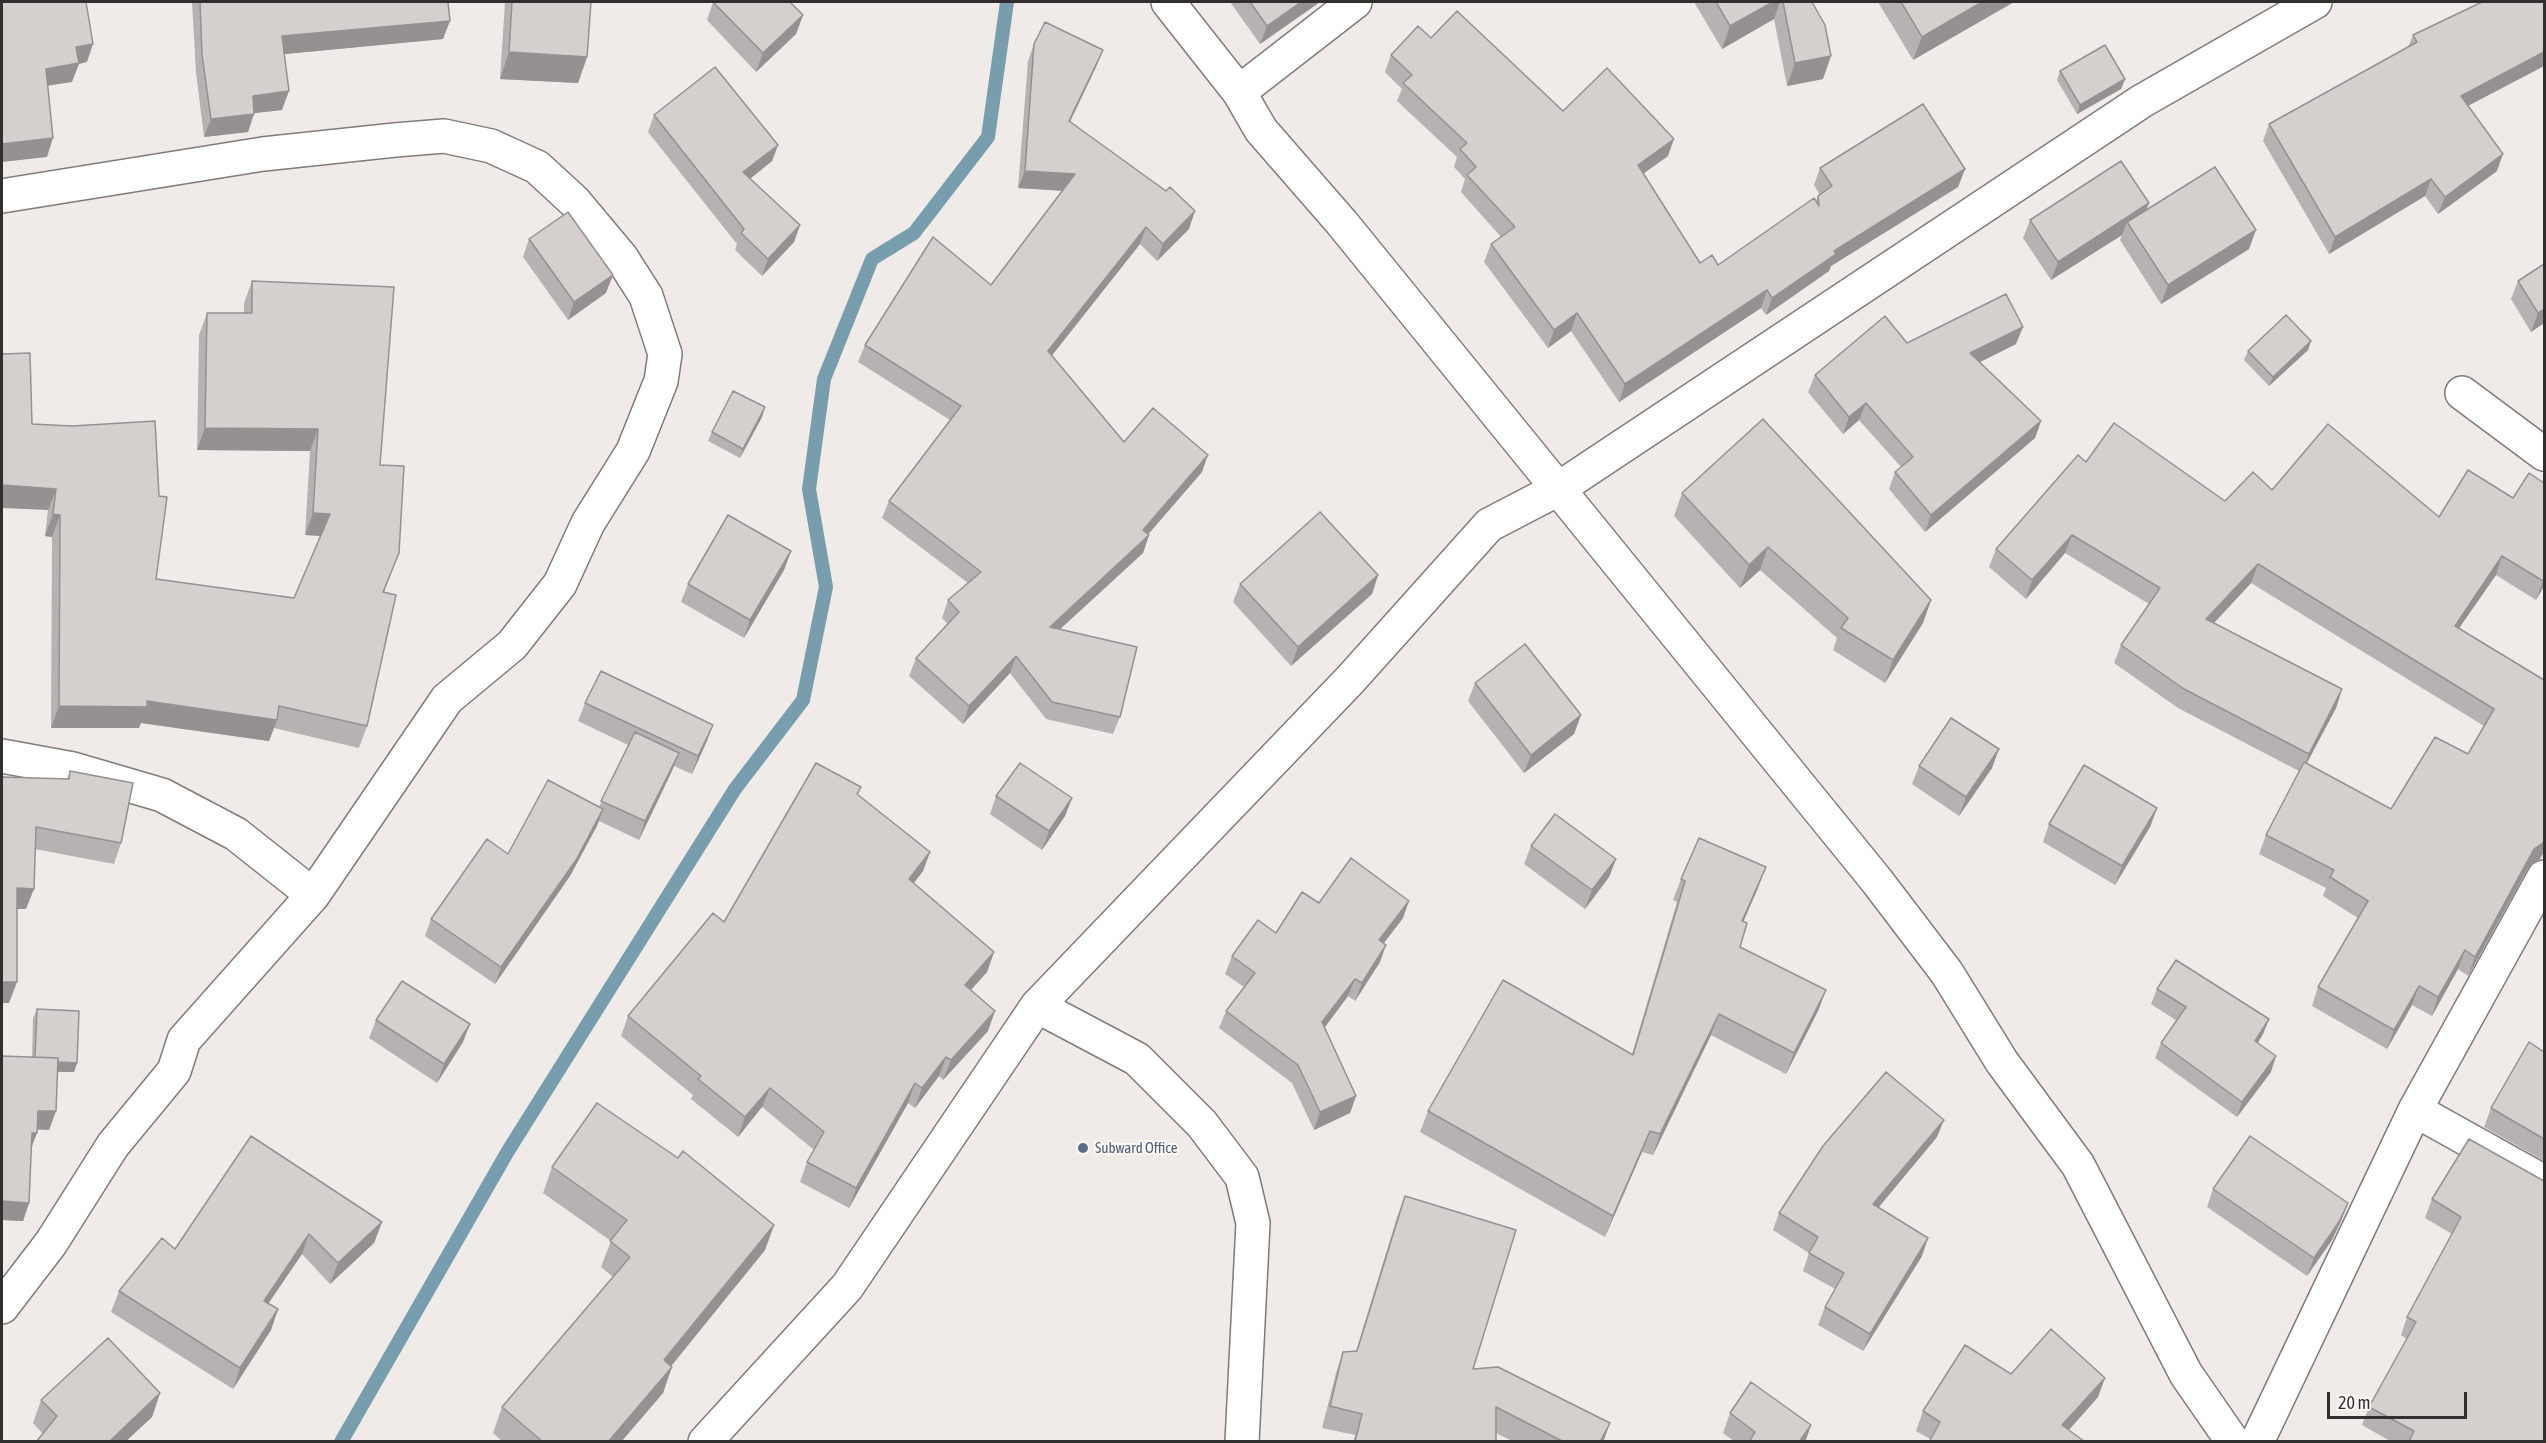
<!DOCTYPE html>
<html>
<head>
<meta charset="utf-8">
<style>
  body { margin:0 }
  #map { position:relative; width:2546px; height:1443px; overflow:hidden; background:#f0ebe9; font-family:"Asap Condensed",sans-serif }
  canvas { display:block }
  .frame { position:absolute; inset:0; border:3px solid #312f2e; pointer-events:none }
  .scale { position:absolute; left:2327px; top:1392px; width:140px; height:27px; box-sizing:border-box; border:3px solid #312f2e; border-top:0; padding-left:8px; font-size:18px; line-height:21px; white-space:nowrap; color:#312f2e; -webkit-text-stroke:4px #fef9f6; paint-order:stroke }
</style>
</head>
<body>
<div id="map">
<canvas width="2546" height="1443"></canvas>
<div class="frame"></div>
<div class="scale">20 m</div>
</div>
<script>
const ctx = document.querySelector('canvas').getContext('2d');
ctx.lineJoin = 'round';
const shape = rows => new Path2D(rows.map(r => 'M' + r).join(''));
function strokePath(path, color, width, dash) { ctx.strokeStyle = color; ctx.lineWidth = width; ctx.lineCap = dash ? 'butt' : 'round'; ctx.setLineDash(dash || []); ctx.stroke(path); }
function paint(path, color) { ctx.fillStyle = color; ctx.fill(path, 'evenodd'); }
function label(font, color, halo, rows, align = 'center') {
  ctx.font = font + ' "Asap Condensed",sans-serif'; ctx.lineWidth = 4.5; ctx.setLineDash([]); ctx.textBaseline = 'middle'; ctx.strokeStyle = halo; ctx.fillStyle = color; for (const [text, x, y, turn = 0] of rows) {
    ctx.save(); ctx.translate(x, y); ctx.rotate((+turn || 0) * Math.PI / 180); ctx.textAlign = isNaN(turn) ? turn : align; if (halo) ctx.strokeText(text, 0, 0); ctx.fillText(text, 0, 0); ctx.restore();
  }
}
const stream = shape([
  [341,1442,508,1151,735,789,803,700,826,587,809,489,824,379,872,259,914,233,988,137,1007,2]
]);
const street = shape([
  [1168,2,1239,92,1261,130,1342,223,1877,881,1947,973,2002,1062,2078,1165,2186,1374,2233,1442],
  [1239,92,1355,2],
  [2,196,263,154,395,140,444,136,491,146,537,167,575,202,621,257,646,296,665,354,661,381,633,451,588,523,560,584,512,645,447,699,313,895,184,1040,174,1071,113,1145,51,1243,2,1307],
  [2462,393,2544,454],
  [2,756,73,769,162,795,236,834,313,895],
  [1037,1006,1137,1059,1202,1124,1242,1177,1253,1223,1242,1442],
  [2415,1110,2544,1182],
  [705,1442,847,1287,1037,1006,1350,680,1489,525,1558,489,2142,101,2315,2],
  [2257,1442,2415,1110,2544,877]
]);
const wall = shape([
  [192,2,448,2,443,39,284,54,282,110,254,113,248,132,204,137,196,73],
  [505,2,591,2,587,57,578,83,500,79],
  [713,2,803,15,796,34,756,72,707,20],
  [1230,2,1320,2,1260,44],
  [1694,2,1812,2,1823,79,1787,86,1774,19,1722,49],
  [1878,2,2014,2,1913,60],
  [2413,35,2544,66,2468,106,2497,171,2438,214,2425,196,2329,254,2263,141,2269,124,2408,47],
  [1431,38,1563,111,1668,156,1643,174,1700,263,1718,265,1816,201,1818,196,1820,195,1814,185,1820,168,1965,169,1958,187,1831,266,1829,271,1766,315,1761,308,1619,402,1571,331,1548,348,1484,262,1491,244,1501,237,1461,192,1465,179,1454,167,1457,157,1397,101,1402,89,1385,72,1391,55],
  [1034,44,1096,67,1070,122,1189,229,1157,261,1140,244,1052,355,1124,442,1202,472,1148,534,1149,535,1143,553,1060,629,1120,717,1113,734,1046,719,1010,673,963,724,909,676,916,658,948,624,942,618,948,600,968,583,882,518,889,501,950,420,858,362,865,345,991,285,1062,191,1018,188,1028,61],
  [2060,71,2125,79,2121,89,2077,114,2057,80],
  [654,115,778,145,772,161,750,179,800,225,794,242,762,276,735,250,737,244,648,132],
  [2147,210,2249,249,2161,304,2120,240,2122,235,2051,280,2023,238,2030,220],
  [529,239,606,293,568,320,523,257],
  [252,281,380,465,399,553,384,592,367,726,359,748,274,728,269,741,141,723,139,728,51,728,52,537,45,536,48,510,32,424,156,579,294,598,320,536,305,535,310,451,197,450,199,335,207,313,244,313,244,303],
  [2518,281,2544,323,2531,332,2511,299],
  [2311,341,2308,350,2269,386,2244,360,2248,351],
  [1907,343,2016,344,1980,362,2041,421,2035,438,1925,532,1889,489,1895,472,1901,467,1859,420,1843,434,1808,392,1815,375],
  [765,407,762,417,740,458,708,441,712,432],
  [2086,462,2225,501,2272,490,2439,517,2513,498,2544,586,2536,600,2496,575,2459,628,2544,680,2540,859,2528,868,2468,976,2458,969,2432,1016,2412,1005,2387,1049,2312,1006,2318,987,2358,918,2323,896,2326,888,2259,854,2266,835,2299,771,2178,708,2114,663,2121,645,2149,604,2065,553,2026,599,1989,567,1996,549],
  [2251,583,2484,726,2468,754,2391,809,2307,763,2336,708,2342,689,2214,623],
  [1682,493,1931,600,1923,623,1885,683,1833,650,1837,638,1760,570,1740,588,1674,516],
  [791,551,784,570,744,638,681,602,688,584],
  [1378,575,1372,594,1291,666,1233,602,1240,584],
  [1475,683,1581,715,1574,734,1524,773,1468,701],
  [585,703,713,725,706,743,692,774,674,766,639,840,599,821,570,876,495,984,425,936,431,919,508,854,599,807,628,745,578,721],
  [1919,766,1992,768,1959,816,1912,784],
  [70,771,121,843,114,864,35,849,26,909,17,909,9,1003,2,1003,2,777,67,779],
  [861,787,858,795,930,852,923,871,914,883,994,952,987,972,971,990,988,1031,943,1080,939,1076,915,1108,908,1103,849,1208,800,1182,807,1162,814,1150,762,1107,738,1137,691,1099,693,1095,621,1036,628,1016],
  [996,796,1072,798,1065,816,1042,850,990,814],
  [2157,808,2150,827,2115,885,2043,842,2049,824],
  [1531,846,1616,859,1609,877,1585,909,1524,864],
  [1681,879,1758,888,1743,922,1740,947,1826,990,1818,1011,1786,1074,1711,1035,1653,1155,1642,1152,1605,1237,1420,1132,1428,1111,1632,1054,1677,902,1673,900],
  [1319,903,1403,918,1384,943,1380,962,1355,1001,1348,996,1325,1027,1356,1096,1350,1113,1314,1130,1292,1083,1219,1028,1226,1011,1244,987,1225,974,1232,956,1276,933],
  [2157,989,2269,1019,2263,1034,2258,1043,2271,1072,2237,1117,2155,1058,2161,1043,2177,1021,2151,1004],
  [37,1009,77,1063,74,1072,57,1072,56,1111,49,1130,37,1129,31,1149,29,1203,23,1221,2,1220,2,1056,32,1057,33,1018],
  [376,1020,463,1042,437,1083,369,1038],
  [2544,1052,2544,1161,2484,1127,2491,1108],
  [1937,1137,1879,1207,1922,1256,1863,1351,1818,1325,1825,1307,1835,1289,1803,1271,1809,1253,1773,1230,1779,1213],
  [2469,1139,2544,1442,2392,1442,2362,1425,2369,1407,2407,1339,2401,1335,2407,1317,2452,1234,2425,1218,2432,1199],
  [552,1167,774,1225,765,1250,671,1366,663,1393,621,1442,503,1442,493,1433,502,1407,613,1277,601,1267,611,1241,543,1193],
  [2213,1189,2348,1203,2341,1221,2332,1240,2307,1276,2207,1207],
  [1405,1196,1473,1369,1610,1423,1603,1442,1514,1442,1496,1433,1496,1442,1353,1442,1355,1435,1322,1428,1336,1373,1343,1352,1356,1351,1397,1217],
  [382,1222,374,1243,330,1284,302,1254,269,1303,278,1309,271,1330,233,1389,111,1312,119,1291,175,1249],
  [2011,1374,2098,1397,2069,1430,1930,1439,1916,1431,1923,1411],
  [160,1393,152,1417,125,1442,36,1442,43,1434,33,1423,41,1400],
  [1730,1413,1811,1425,1805,1442,1735,1442,1723,1433]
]);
const shadedWall = shape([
  [1301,2,1320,2,1260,44,1267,26],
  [1773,2,1780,2,1774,19,1722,49,1730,26],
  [1982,2,2014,2,1913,60,1922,37],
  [803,15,796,34,756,72,763,53],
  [450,21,443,39,275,55,282,36],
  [93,44,87,62,79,64,72,82,39,87,46,69,76,47],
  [1103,50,1096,67,1062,138,1069,121],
  [509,52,587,57,578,83,500,79],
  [2544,52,2544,66,2454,113,2461,96],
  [1831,56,1823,79,1787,86,1795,63],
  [2125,79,2121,89,2077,114,2080,105],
  [289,91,282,110,246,114,253,96],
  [254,114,248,132,204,137,211,119],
  [53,138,47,157,2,162,2,144],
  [1674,139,1668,156,1631,182,1638,165],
  [778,145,772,161,737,189,743,172],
  [2503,154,2497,171,2438,214,2445,197],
  [1965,169,1958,187,1831,266,1829,271,1766,315,1772,298,1834,251],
  [1025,171,1075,174,1069,191,1018,188],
  [2431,179,2425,196,2329,254,2335,237],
  [2149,203,2142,222,2127,222,2122,235,2051,280,2058,262],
  [1195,211,1189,229,1157,261,1163,244],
  [800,225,794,242,762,276,768,259],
  [1146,227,1140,244,1042,368,1048,351],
  [2256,230,2249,249,2161,304,2168,285],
  [613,275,606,293,568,320,574,302],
  [1767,290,1761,308,1619,402,1625,384],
  [2544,309,2544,323,2531,332,2538,313],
  [1577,313,1571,331,1548,348,1554,330],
  [2023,327,2016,344,1964,370,1970,353],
  [2311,341,2308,350,2269,386,2273,377],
  [1866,403,1859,420,1843,434,1849,417],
  [765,407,762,417,740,458,743,449],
  [2041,421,2035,438,1925,532,1931,515],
  [205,428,318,429,310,451,197,450],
  [1208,455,1202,472,1139,545,1149,535,1143,553,1044,644,1050,627,1143,530],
  [2,485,56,489,48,510,2,508],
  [313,513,330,514,322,536,305,535],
  [53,514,60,515,52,537,45,536],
  [2072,535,2065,553,2026,599,2032,580],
  [1768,547,1760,570,1740,588,1749,565],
  [791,551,784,570,744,638,750,620],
  [2502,556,2496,575,2448,644,2455,626],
  [2258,564,2251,583,2200,638,2206,619],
  [1378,575,1372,594,1291,666,1298,647],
  [2544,578,2544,586,2536,600,2543,581],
  [1931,600,1923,623,1885,683,1893,660],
  [1016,656,1010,673,963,724,969,706],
  [2342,689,2336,708,2302,772,2309,754],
  [147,701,277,720,269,741,141,723,139,728,51,728,59,706],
  [1581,715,1574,734,1524,773,1531,755],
  [713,725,706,743,692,774,698,756],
  [1999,749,1992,768,1959,816,1966,797],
  [679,753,672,771,639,840,645,821],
  [1072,798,1065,816,1042,850,1049,831],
  [2157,808,2150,827,2115,885,2122,866],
  [603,809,597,826,570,876,495,984,501,967],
  [2544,842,2544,852,2540,859,2528,868,2468,976,2475,957,2534,849],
  [930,852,923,871,902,898,909,879],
  [1616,859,1609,877,1585,909,1592,890],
  [1766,867,1758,888,1734,943,1742,921],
  [17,888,34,889,26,909,9,909],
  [1409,901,1403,918,1373,957,1379,940],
  [1386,945,1380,962,1355,1001,1362,983],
  [2465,950,2458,969,2432,1016,2438,997],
  [994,952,987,972,958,1004,965,985],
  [1355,979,1348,996,1316,1039,1322,1022],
  [2,982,17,982,9,1003,2,1003],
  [2419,986,2412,1005,2387,1049,2394,1030],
  [1826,990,1818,1011,1786,1074,1794,1053],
  [995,1011,988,1031,943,1080,951,1060],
  [1719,1014,1711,1035,1653,1155,1660,1134],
  [2269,1019,2263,1034,2249,1056,2255,1041],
  [470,1024,463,1042,437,1083,444,1064],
  [2276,1056,2271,1072,2237,1117,2242,1102],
  [946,1057,939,1076,915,1108,922,1088],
  [34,1062,77,1063,74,1072,31,1071],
  [915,1083,908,1103,849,1208,856,1188],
  [770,1088,762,1107,738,1137,745,1117],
  [1356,1096,1350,1113,1314,1130,1320,1112],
  [38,1111,56,1111,49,1130,31,1129],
  [1944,1120,1937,1137,1867,1221,1873,1204],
  [1650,1131,1642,1152,1605,1237,1613,1216],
  [32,1133,37,1133,30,1151],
  [2,1201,29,1203,23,1221,2,1220],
  [2348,1203,2341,1221,2332,1240,2307,1276,2314,1258],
  [382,1222,374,1243,330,1284,338,1263],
  [774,1225,765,1250,655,1386,664,1360],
  [309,1234,302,1254,256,1321,264,1301],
  [1928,1238,1922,1256,1863,1351,1870,1334],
  [278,1309,271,1330,233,1389,240,1368],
  [672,1367,663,1393,621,1442,608,1442],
  [2105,1378,2098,1397,2058,1442,2062,1425],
  [160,1393,152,1417,125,1442,109,1442],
  [1610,1423,1603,1442,1600,1442],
  [1811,1425,1805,1442,1799,1442]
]);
const building = shape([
  [2,2,86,2,93,44,76,47,79,63,46,69,53,138,2,144,2,2],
  [200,2,448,2,450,21,282,36,289,91,253,96,254,114,211,119,202,55,200,2],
  [512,2,591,2,587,57,509,52,512,2],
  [713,2,790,2,803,15,763,53,713,2],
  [1250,2,1301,2,1267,26,1250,2],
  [1716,2,1773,2,1730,26,1716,2],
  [1783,2,1812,2,1825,25,1831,56,1795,63,1783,2],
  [1901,2,1982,2,1922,37,1901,2],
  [2482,2,2544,2,2544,52,2461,96,2503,154,2445,197,2431,179,2335,237,2269,124,2417,42,2413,35,2482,2],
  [1457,11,1563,111,1607,68,1674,139,1638,165,1700,263,1712,255,1718,265,1814,198,1819,206,1818,196,1832,186,1820,168,1923,104,1965,169,1834,251,1836,254,1772,298,1767,290,1625,384,1577,313,1554,330,1491,244,1515,227,1467,175,1476,167,1460,149,1467,143,1403,83,1412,75,1391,55,1418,26,1431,38,1457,11],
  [1045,22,1103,50,1069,121,1166,191,1170,187,1195,211,1163,244,1146,227,1048,351,1124,442,1153,408,1208,455,1143,530,1149,535,1050,627,1137,647,1120,717,1052,702,1016,656,969,706,916,658,959,612,948,600,981,572,889,501,961,406,865,345,933,237,991,285,1075,174,1025,171,1034,44,1045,22],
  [2105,45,2125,79,2080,105,2060,71,2105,45],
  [715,67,778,145,743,172,800,225,768,259,741,233,744,229,654,115,715,67],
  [2121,161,2149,203,2058,262,2030,220,2121,161],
  [2215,167,2256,230,2168,285,2127,222,2215,167],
  [568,212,613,275,574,302,529,239,568,212],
  [2544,264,2544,309,2538,313,2518,281,2544,264],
  [252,281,394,287,380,465,404,466,399,553,383,592,396,595,367,726,279,706,277,720,147,701,147,707,59,706,60,515,53,514,56,489,2,485,2,354,30,353,32,424,72,426,155,421,159,496,167,497,156,579,294,598,330,514,313,513,318,429,205,428,207,313,252,313,252,281],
  [2006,294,2023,327,1970,353,2041,421,1931,515,1895,472,1913,457,1866,403,1849,417,1815,375,1885,316,1907,343,2006,294],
  [2286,315,2311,341,2273,377,2248,351,2286,315],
  [733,391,765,407,743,449,712,432,733,391],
  [1763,419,1931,600,1893,660,1841,628,1848,618,1768,547,1749,565,1682,493,1763,419],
  [2114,423,2225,501,2253,472,2272,490,2328,424,2439,517,2468,470,2513,498,2529,473,2544,483,2544,578,2543,581,2502,556,2455,626,2544,680,2544,842,2534,849,2475,957,2465,950,2438,997,2419,986,2394,1030,2318,987,2368,901,2330,877,2334,870,2266,835,2304,762,2391,809,2435,737,2468,754,2494,709,2258,564,2206,619,2342,689,2309,754,2184,689,2121,645,2160,588,2072,535,2032,580,1996,549,2078,455,2086,462,2114,423],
  [1320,512,1378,575,1298,647,1240,584,1320,512],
  [728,515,791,551,750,620,688,584,728,515],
  [1525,644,1581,715,1531,755,1475,683,1525,644],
  [601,671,713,725,698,756,585,703,601,671],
  [1951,718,1999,749,1966,797,1919,766,1951,718],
  [635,732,679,753,645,821,601,801,635,732],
  [816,763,861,787,857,794,930,852,909,879,994,952,965,985,995,1011,951,1060,946,1057,922,1088,915,1083,856,1188,807,1162,824,1132,770,1088,745,1117,698,1079,701,1076,628,1016,713,913,724,922,816,763],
  [1020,763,1072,798,1049,831,996,796,1020,763],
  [2084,765,2157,808,2122,866,2049,824,2084,765],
  [70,771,133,783,121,843,36,827,34,889,17,888,17,982,2,982,2,777,69,779,70,771],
  [548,780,603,809,576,860,501,967,431,919,487,839,508,854,548,780],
  [1555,814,1616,859,1592,890,1531,846,1555,814],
  [1699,838,1766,867,1742,921,1747,923,1740,947,1826,990,1794,1053,1719,1014,1660,1134,1650,1131,1613,1216,1428,1111,1503,980,1633,1055,1685,881,1681,879,1699,838],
  [1351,858,1409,901,1379,940,1386,945,1362,983,1355,979,1322,1022,1356,1096,1320,1112,1298,1065,1226,1011,1255,973,1232,956,1258,920,1276,933,1302,892,1319,903,1351,858],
  [2176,960,2269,1019,2255,1041,2276,1056,2242,1102,2161,1043,2186,1007,2157,989,2176,960],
  [402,981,470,1024,444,1064,376,1020,402,981],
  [37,1009,79,1011,77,1063,58,1062,58,1058,35,1057,37,1009],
  [2529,1042,2544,1052,2544,1139,2491,1108,2529,1042],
  [2,1056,58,1058,56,1111,38,1111,37,1133,32,1133,29,1203,2,1201,2,1056],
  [1886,1072,1944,1120,1873,1204,1928,1238,1870,1334,1825,1307,1844,1273,1809,1253,1818,1237,1779,1213,1823,1146,1886,1072],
  [597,1103,678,1158,683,1151,774,1225,664,1360,672,1367,608,1442,543,1442,502,1407,630,1257,610,1241,627,1220,552,1167,597,1103],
  [251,1136,382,1222,338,1263,309,1234,264,1301,278,1309,240,1368,119,1291,162,1238,175,1249,251,1136],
  [2250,1136,2348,1203,2339,1222,2314,1258,2213,1189,2250,1136],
  [2469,1139,2544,1181,2544,1442,2409,1442,2414,1431,2369,1407,2416,1322,2407,1317,2461,1217,2432,1199,2469,1139],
  [1405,1196,1516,1230,1473,1369,1498,1367,1610,1423,1600,1442,1564,1442,1496,1407,1496,1442,1355,1442,1362,1414,1330,1406,1343,1352,1357,1351,1405,1196],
  [2051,1329,2105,1378,2062,1425,2085,1442,1929,1442,1940,1422,1923,1411,1965,1345,2011,1374,2051,1329],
  [108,1338,160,1393,109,1442,36,1442,57,1416,41,1400,108,1338],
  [1751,1382,1811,1425,1799,1442,1749,1442,1755,1432,1730,1413,1751,1382]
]);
const markers = [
  [1083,1148,6,"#5c6f8a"]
];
const serviceNames = [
  ["Subward Office",1095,1148]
];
strokePath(stream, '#789ead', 14);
strokePath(street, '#807b79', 36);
strokePath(street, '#fff', 33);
paint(wall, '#b7b2b1');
paint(shadedWall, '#959190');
paint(building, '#d5cfce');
strokePath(building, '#959190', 1.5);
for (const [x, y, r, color] of markers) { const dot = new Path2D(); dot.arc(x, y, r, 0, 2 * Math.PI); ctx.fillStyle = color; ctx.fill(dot); strokePath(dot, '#fef9f6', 2); }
label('15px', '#4e5e75', '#fef9f6', serviceNames, 'left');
</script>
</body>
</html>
